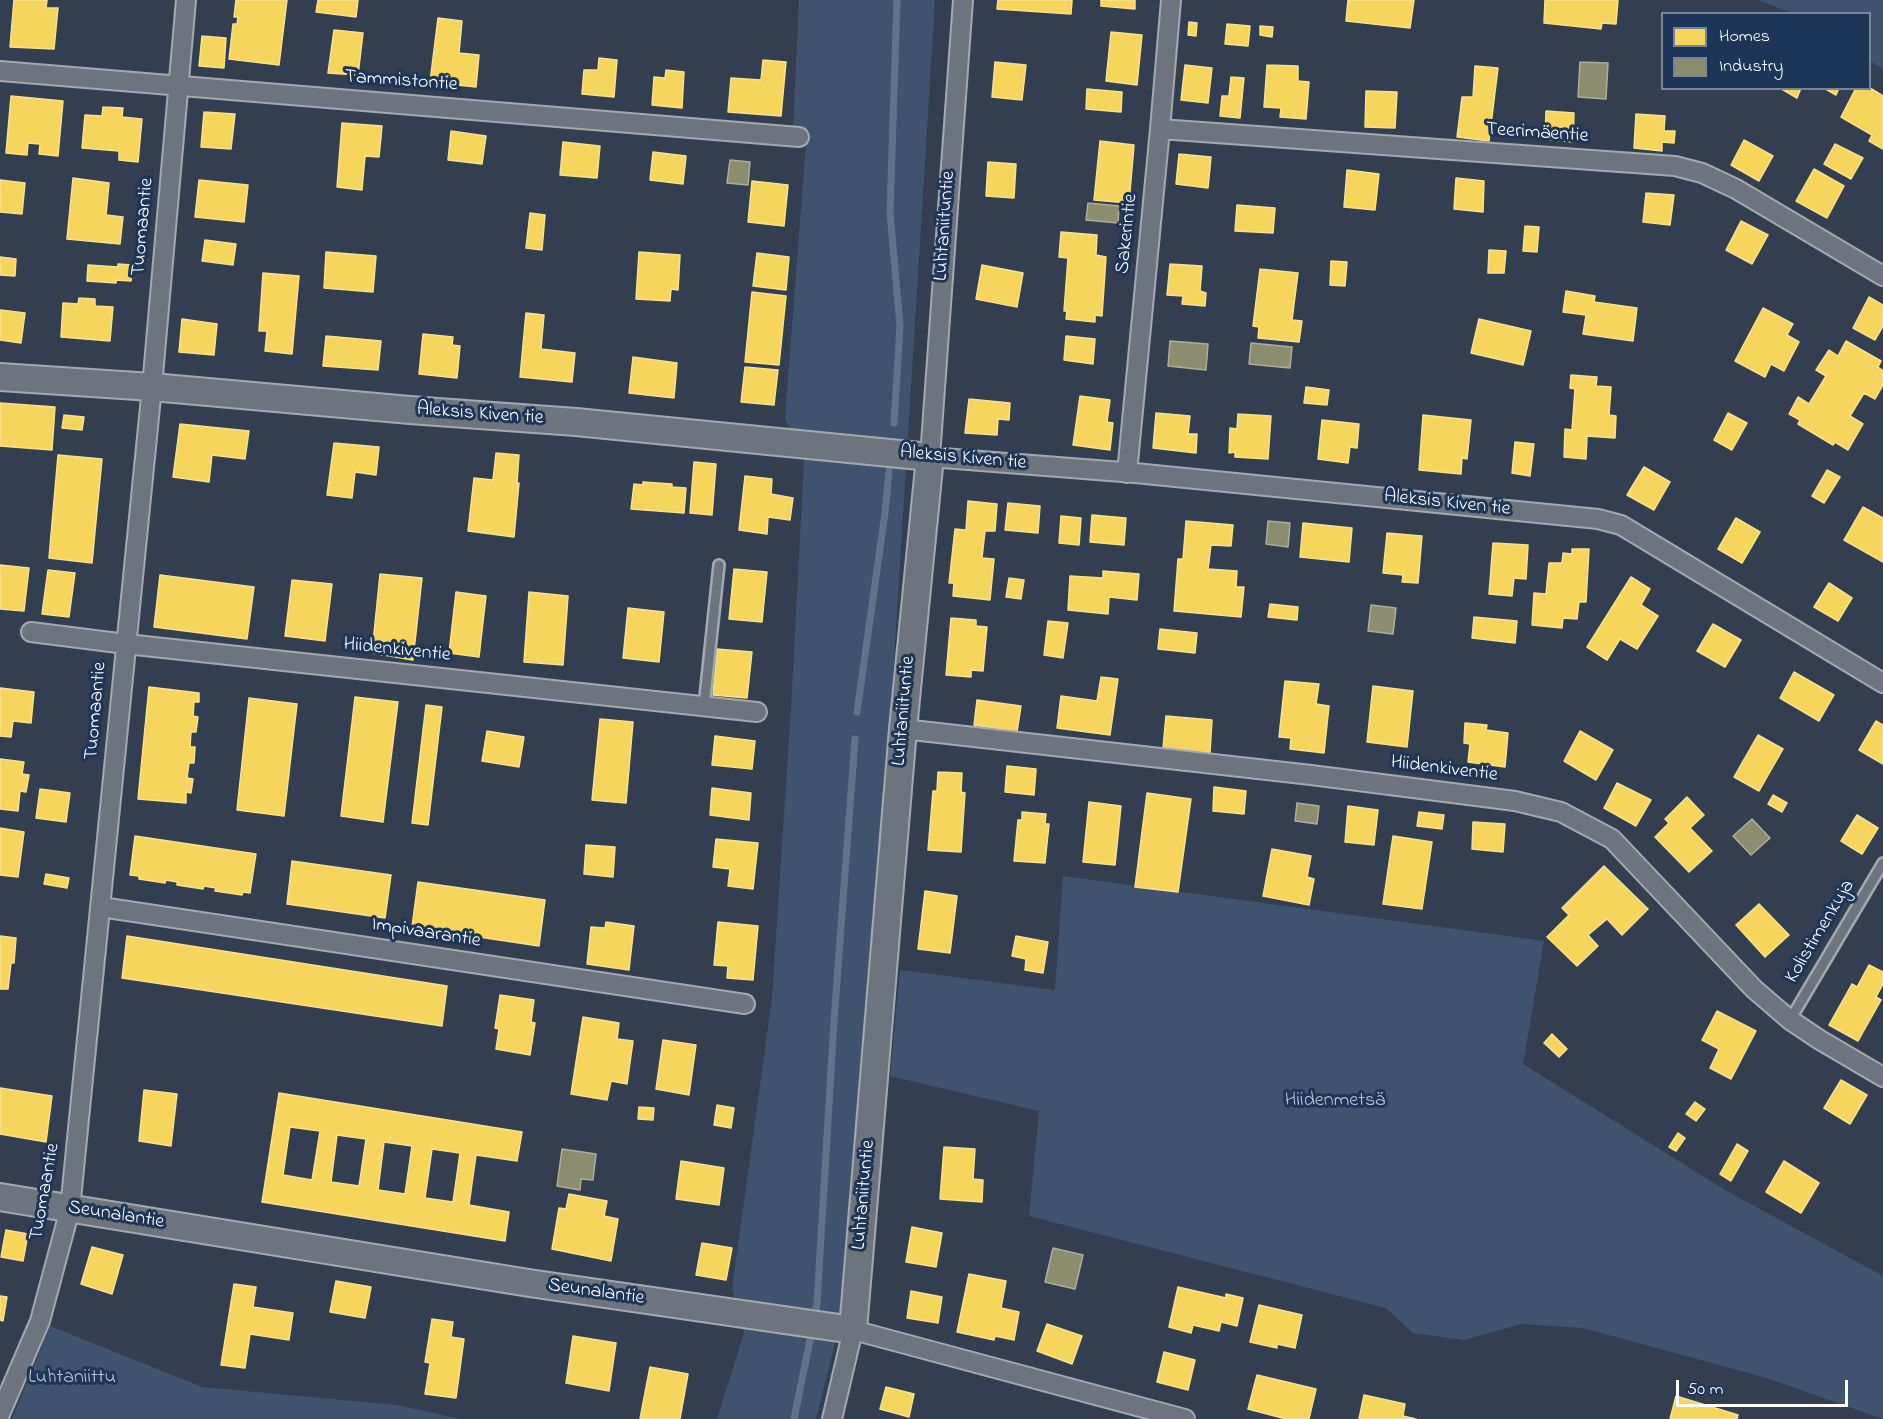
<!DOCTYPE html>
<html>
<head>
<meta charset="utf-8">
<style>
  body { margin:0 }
  #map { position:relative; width:1883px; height:1419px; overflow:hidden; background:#333f51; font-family:"Indie Flower",sans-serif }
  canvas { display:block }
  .legend { position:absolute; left:1661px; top:12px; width:210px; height:78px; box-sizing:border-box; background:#1d3557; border:2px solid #77869a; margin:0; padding:8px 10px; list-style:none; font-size:18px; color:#fff }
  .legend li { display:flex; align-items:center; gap:12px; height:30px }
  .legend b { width:30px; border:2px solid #77869a }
  .scale { position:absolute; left:1676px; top:1380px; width:172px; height:27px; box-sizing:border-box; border:3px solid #fff; border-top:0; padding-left:8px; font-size:18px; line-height:21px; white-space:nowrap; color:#fff; -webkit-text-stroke:4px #1d3557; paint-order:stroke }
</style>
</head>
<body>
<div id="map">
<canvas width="1883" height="1419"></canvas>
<ul class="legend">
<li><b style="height:16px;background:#f6d55c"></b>Homes</li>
<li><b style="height:16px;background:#8c8c6e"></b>Industry</li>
</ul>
<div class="scale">50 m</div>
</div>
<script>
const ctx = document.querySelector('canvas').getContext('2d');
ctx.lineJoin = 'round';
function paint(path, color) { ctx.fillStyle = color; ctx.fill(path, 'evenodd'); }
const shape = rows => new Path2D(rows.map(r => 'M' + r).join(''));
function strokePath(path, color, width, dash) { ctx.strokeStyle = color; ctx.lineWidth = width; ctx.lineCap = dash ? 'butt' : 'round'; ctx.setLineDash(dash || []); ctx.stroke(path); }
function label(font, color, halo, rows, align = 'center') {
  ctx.font = font + ' "Indie Flower",sans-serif'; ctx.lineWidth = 6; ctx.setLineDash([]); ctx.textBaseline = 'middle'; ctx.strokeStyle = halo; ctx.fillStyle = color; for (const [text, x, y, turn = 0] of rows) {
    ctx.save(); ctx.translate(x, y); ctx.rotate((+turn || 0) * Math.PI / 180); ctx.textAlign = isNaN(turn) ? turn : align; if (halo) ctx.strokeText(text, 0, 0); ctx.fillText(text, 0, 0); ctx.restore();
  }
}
const green = shape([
  [799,0,935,0,884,821,846,1299,816,1419,717,1419,744,1333,732,1289,772,998,791,709,804,462,785,418,806,144,793,128],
  [1758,0,1883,0,1883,69,1870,61,1870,14,1792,13],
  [1063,876,1544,941,1523,1064,1725,1190,1883,1276,1883,1419,1767,1378,1583,1328,1521,1324,1464,1340,1413,1333,1386,1308,1029,1216,1039,1111,890,1076,900,970,1055,990],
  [50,1326,202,1387,396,1405,461,1419,12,1419]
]);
const homes = shape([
  [14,0,47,0,46,8,58,8,54,49,10,47,14,0],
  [236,0,287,0,279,65,229,59,233,24,237,24,238,17,234,17,236,0],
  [318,0,358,0,356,17,316,12,318,0],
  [998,0,1072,0,1071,14,997,9,998,0],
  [1101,0,1135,0,1135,9,1101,6,1101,0],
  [1348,0,1414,0,1410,28,1346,21,1348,0],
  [1545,0,1618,0,1616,24,1602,23,1601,29,1544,23,1545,0],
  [438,18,462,21,459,53,479,55,476,87,430,82,438,18],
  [1189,22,1197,23,1196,36,1188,35,1189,22],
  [1227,24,1250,26,1248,46,1225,44,1227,24],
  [1260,26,1273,27,1272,37,1260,35,1260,26],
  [334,30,363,33,358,75,328,73,334,30],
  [1111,32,1142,35,1137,85,1106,81,1111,32],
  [202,36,226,38,224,68,199,66,202,36],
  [599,58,617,60,614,97,582,94,584,70,598,70,599,58],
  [763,60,786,62,781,116,728,112,731,78,761,80,763,60],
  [995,62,1026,65,1022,100,992,97,995,62],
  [1185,65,1212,68,1208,103,1181,100,1185,65],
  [1267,65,1298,66,1298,81,1309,82,1306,119,1280,117,1281,108,1264,107,1267,65],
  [1475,66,1498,68,1489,141,1457,137,1462,97,1473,97,1475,66],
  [666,70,684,72,682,108,652,105,654,77,665,78,666,70],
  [1231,77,1244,78,1240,118,1220,116,1222,96,1229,96,1231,77],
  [1780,88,1801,88,1797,98,1780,88],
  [1824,88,1839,88,1836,95,1824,88],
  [1856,88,1870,88,1883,96,1883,149,1869,141,1872,135,1841,117,1856,88],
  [1087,89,1122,92,1121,112,1086,109,1087,89],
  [1366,91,1397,92,1395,128,1365,127,1366,91],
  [11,96,63,101,58,156,39,154,40,144,28,143,27,155,6,153,11,96],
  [103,107,123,108,122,117,142,119,138,162,119,160,119,151,82,148,85,115,102,116,103,107],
  [1546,111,1574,113,1573,142,1545,139,1546,111],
  [204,112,235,114,231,149,201,147,204,112],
  [1636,114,1665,116,1664,131,1675,131,1674,143,1662,142,1662,151,1634,148,1636,114],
  [342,123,382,126,379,157,365,156,362,190,337,187,342,123],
  [451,131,486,136,482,164,448,160,451,131],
  [1744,140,1773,156,1759,181,1731,165,1744,140],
  [1100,141,1134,145,1129,203,1094,200,1100,141],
  [563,142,600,146,597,178,560,175,563,142],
  [1835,144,1863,158,1851,179,1824,164,1835,144],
  [653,152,686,156,683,184,650,180,653,152],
  [1179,154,1211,157,1208,188,1176,184,1179,154],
  [988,162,1016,164,1014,198,986,196,988,162],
  [1814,169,1844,186,1827,218,1796,201,1814,169],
  [1347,170,1379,174,1375,210,1344,207,1347,170],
  [73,178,109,183,106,215,123,217,120,244,67,239,73,178],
  [1456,178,1484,181,1483,212,1454,209,1456,178],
  [0,180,25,183,22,214,0,212,0,180],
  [199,180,248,185,244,222,195,217,199,180],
  [752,181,788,185,784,226,748,222,752,181],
  [1646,193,1674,195,1670,225,1643,222,1646,193],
  [1237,205,1275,208,1273,233,1235,231,1237,205],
  [530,213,545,215,542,250,526,248,530,213],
  [1741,221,1768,235,1752,264,1726,250,1741,221],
  [1525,226,1539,227,1537,252,1523,251,1525,226],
  [1061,232,1097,235,1096,255,1106,257,1102,316,1095,315,1095,322,1066,319,1067,311,1064,311,1068,258,1059,257,1061,232],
  [205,240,236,244,233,265,202,261,205,240],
  [1489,250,1506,251,1504,273,1488,273,1489,250],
  [326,252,376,256,373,292,324,288,326,252],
  [639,252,680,255,678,290,671,289,670,301,636,299,639,252],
  [757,253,789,257,786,290,753,286,757,253],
  [0,257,16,259,15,276,0,275,0,257],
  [1331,261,1347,262,1345,286,1330,285,1331,261],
  [118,264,132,265,131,281,116,280,116,283,87,281,88,265,118,267,118,264],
  [1170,264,1202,266,1200,291,1206,293,1205,306,1182,304,1183,296,1167,295,1170,264],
  [982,265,1023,273,1017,307,976,299,982,265],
  [1260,269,1298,273,1292,320,1302,321,1299,342,1258,338,1259,327,1253,326,1260,269],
  [263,273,299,276,292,354,265,351,267,331,259,331,263,273],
  [1566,291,1595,296,1594,302,1637,308,1633,341,1583,334,1586,315,1563,312,1566,291],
  [752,292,786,296,779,365,745,362,752,292],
  [1869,297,1883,305,1883,326,1875,340,1853,328,1869,297],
  [79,298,95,299,95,306,113,307,110,341,61,337,63,303,78,304,79,298],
  [1763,308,1793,324,1787,335,1799,342,1784,371,1771,364,1765,377,1735,361,1763,308],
  [0,310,25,313,21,343,0,340,0,310],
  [526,313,544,315,541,349,575,353,572,382,520,377,526,313],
  [182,319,217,324,214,355,179,352,182,319],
  [1479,319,1531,331,1523,365,1471,353,1479,319],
  [423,334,453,337,452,345,460,346,457,378,419,374,423,334],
  [326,336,381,341,378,370,323,366,326,336],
  [1066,336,1095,339,1093,364,1064,360,1066,336],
  [1846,341,1881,361,1878,367,1883,371,1883,385,1875,399,1864,393,1850,416,1863,424,1848,450,1835,442,1833,445,1798,424,1800,420,1789,414,1798,397,1809,404,1826,376,1816,370,1829,350,1838,356,1846,341],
  [633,357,677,363,674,398,629,393,633,357],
  [745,367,778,370,774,405,741,402,745,367],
  [1571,375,1597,377,1596,386,1611,387,1609,415,1616,416,1615,438,1587,436,1586,459,1564,457,1565,429,1572,430,1575,389,1570,388,1571,375],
  [1306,387,1329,390,1327,405,1304,403,1306,387],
  [1080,396,1110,400,1107,422,1113,423,1110,450,1073,445,1080,396],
  [969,399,1010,403,1009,420,998,419,997,435,965,433,969,399],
  [0,403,55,407,52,450,0,446,0,403],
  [1156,413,1190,416,1188,434,1197,434,1196,453,1153,448,1156,413],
  [1728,413,1747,423,1732,450,1714,440,1728,413],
  [1238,414,1271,416,1268,459,1235,457,1235,452,1229,453,1230,428,1237,429,1238,414],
  [64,415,84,417,82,430,62,428,64,415],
  [1423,415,1471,420,1467,459,1462,458,1461,474,1419,470,1423,415],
  [1322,420,1359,424,1357,448,1350,447,1348,463,1318,459,1322,420],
  [180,424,249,431,245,459,212,455,209,482,173,477,180,424],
  [1515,442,1534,444,1530,476,1512,473,1515,442],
  [334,443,379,447,376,475,355,472,352,498,327,495,334,443],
  [496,453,519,455,517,483,519,483,514,537,468,531,474,478,493,480,496,453],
  [58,455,102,459,92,563,49,558,58,455],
  [694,462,716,464,712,515,690,513,694,462],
  [1644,467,1670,482,1654,510,1627,495,1644,467],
  [1827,470,1840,477,1824,503,1812,496,1827,470],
  [745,476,772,479,771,494,793,498,790,520,768,517,767,534,739,530,745,476],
  [643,482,672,484,672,487,686,488,684,513,631,509,634,484,643,485,643,482],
  [968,501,997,504,995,531,985,531,982,558,994,559,990,600,953,596,954,583,949,583,955,529,966,530,968,501],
  [1008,503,1040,506,1038,533,1005,530,1008,503],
  [1863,507,1883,518,1883,562,1844,540,1863,507],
  [1092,515,1126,518,1124,545,1090,542,1092,515],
  [1061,516,1081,518,1079,545,1059,543,1061,516],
  [1736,518,1760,532,1742,563,1718,549,1736,518],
  [1186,521,1233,525,1231,546,1211,545,1208,569,1237,571,1236,587,1244,587,1241,617,1174,611,1178,559,1183,559,1186,521],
  [1303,523,1352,528,1349,562,1300,557,1303,523],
  [1387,533,1422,536,1418,583,1402,582,1403,575,1383,573,1387,533],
  [1493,543,1528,545,1526,579,1514,578,1512,596,1489,594,1493,543],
  [1572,549,1589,549,1586,602,1579,602,1577,619,1563,618,1562,628,1532,625,1534,593,1546,594,1549,563,1562,563,1563,553,1572,554,1572,549],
  [0,565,29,568,24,611,0,609,0,565],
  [734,569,767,572,762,622,729,619,734,569],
  [48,570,75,573,69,617,42,614,48,570],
  [1103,571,1139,574,1137,600,1109,597,1108,614,1068,610,1070,576,1103,578,1103,571],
  [380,574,422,578,413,660,372,653,380,574],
  [160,575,254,587,247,639,154,627,160,575],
  [1631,577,1650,589,1641,605,1658,616,1637,649,1620,639,1607,660,1587,647,1631,577],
  [1009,578,1024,580,1021,599,1006,597,1009,578],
  [292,580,332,584,325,641,285,636,292,580],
  [1829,583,1852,598,1838,621,1814,607,1829,583],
  [456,592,486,596,479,657,449,653,456,592],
  [529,592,568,596,563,665,524,662,529,592],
  [1270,604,1298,607,1297,620,1268,617,1270,604],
  [628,608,664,612,659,662,623,658,628,608],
  [1474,617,1517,621,1515,643,1472,638,1474,617],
  [951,618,976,620,976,626,987,627,983,671,971,670,971,677,946,675,951,618],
  [1048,621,1068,623,1063,658,1044,655,1048,621],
  [1713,624,1741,640,1725,667,1697,651,1713,624],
  [1160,629,1197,633,1195,653,1158,649,1160,629],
  [717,649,752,652,747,698,713,695,717,649],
  [1794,672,1834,695,1819,721,1780,698,1794,672],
  [1101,677,1118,679,1110,735,1057,728,1061,696,1097,701,1101,677],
  [1285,681,1319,684,1316,704,1329,706,1324,753,1290,749,1291,738,1279,737,1285,681],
  [1373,686,1413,691,1407,747,1367,742,1373,686],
  [149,687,199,693,199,702,194,702,193,716,198,717,196,732,191,732,190,747,195,747,194,763,189,763,187,778,193,779,191,793,186,792,186,803,138,799,149,687],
  [0,688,34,692,31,723,13,721,11,737,0,736,0,688],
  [355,697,398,702,383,822,341,816,355,697],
  [249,698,297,704,284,816,237,810,249,698],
  [977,700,1021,706,1017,732,974,725,977,700],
  [426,705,442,707,428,825,412,823,426,705],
  [1166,716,1212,720,1210,753,1163,748,1166,716],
  [600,719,633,722,626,803,592,800,600,719],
  [1876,721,1883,725,1883,764,1859,750,1876,721],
  [1465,723,1487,725,1486,730,1508,733,1505,767,1468,762,1470,744,1464,743,1465,723],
  [487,731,524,737,519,767,482,761,487,731],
  [1580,731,1613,750,1596,780,1564,761,1580,731],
  [1758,735,1783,749,1759,791,1734,777,1758,735],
  [715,736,755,741,752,769,712,765,715,736],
  [0,759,24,762,22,774,29,775,26,792,20,791,18,811,0,809,0,759],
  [1007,766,1036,769,1034,795,1005,792,1007,766],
  [938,772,962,773,961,792,965,793,961,852,928,850,933,791,937,791,938,772],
  [1617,783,1651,800,1636,826,1604,808,1617,783],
  [1214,787,1246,791,1244,814,1213,811,1214,787],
  [712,788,751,793,749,820,710,815,712,788],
  [40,789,70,793,66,822,36,818,40,789],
  [1147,793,1191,799,1178,892,1135,887,1147,793],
  [1773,795,1787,803,1782,812,1768,804,1773,795],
  [1687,797,1704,815,1690,828,1712,851,1689,872,1655,837,1669,823,1665,819,1687,797],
  [1089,802,1121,806,1115,865,1083,862,1089,802],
  [1348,806,1378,810,1374,845,1345,842,1348,806],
  [1022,812,1046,814,1045,824,1049,824,1045,863,1014,861,1018,820,1022,820,1022,812],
  [1419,812,1444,815,1442,829,1417,826,1419,812],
  [1857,815,1878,828,1862,854,1841,841,1857,815],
  [1473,822,1505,824,1503,852,1472,849,1473,822],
  [0,828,24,832,18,877,0,875,0,828],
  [135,836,256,854,250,893,243,892,242,895,215,891,216,888,204,886,203,889,177,885,177,882,166,880,165,883,139,879,139,876,130,875,135,836],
  [1393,836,1432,842,1422,909,1383,904,1393,836],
  [716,839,758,843,753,889,728,886,730,869,713,867,716,839],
  [586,845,615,847,613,877,584,874,586,845],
  [1272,849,1311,856,1307,877,1314,879,1309,905,1263,896,1272,849],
  [292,861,391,875,385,918,287,904,292,861],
  [1604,866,1648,909,1622,935,1607,919,1588,935,1598,946,1577,966,1547,937,1569,915,1562,908,1604,866],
  [46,874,69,878,67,888,44,884,46,874],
  [418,882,545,900,539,946,412,927,418,882],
  [925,891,957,896,950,953,918,949,925,891],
  [1759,904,1789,935,1765,957,1736,925,1759,904],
  [606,922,634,926,629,970,587,964,591,927,605,928,606,922],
  [718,922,758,926,753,980,727,978,728,966,714,965,718,922],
  [0,936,16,938,14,963,11,963,8,989,0,989,0,936],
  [127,936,447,986,442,1026,122,978,127,936],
  [1016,936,1048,942,1043,973,1025,970,1026,959,1012,956,1016,936],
  [1869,965,1883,972,1883,984,1876,997,1881,1000,1858,1041,1829,1025,1852,984,1857,987,1869,965],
  [500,995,534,1000,531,1022,535,1023,530,1055,496,1049,499,1029,495,1028,500,995],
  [1717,1011,1756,1031,1731,1079,1710,1068,1719,1049,1702,1040,1717,1011],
  [583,1017,619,1023,617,1039,633,1041,627,1084,611,1081,607,1100,571,1094,583,1017],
  [1552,1034,1567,1049,1559,1057,1544,1043,1552,1034],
  [663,1040,696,1045,689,1095,656,1089,663,1040],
  [1841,1080,1867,1095,1850,1124,1824,1108,1841,1080],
  [0,1088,52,1096,46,1142,0,1134,0,1088],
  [144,1090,177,1094,171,1146,139,1141,144,1090],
  [279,1093,522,1132,517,1161,476,1155,469,1205,509,1212,505,1241,262,1202,279,1093],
  [290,1127,320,1131,312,1180,283,1175,290,1127],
  [337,1135,366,1139,359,1186,331,1182,337,1135],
  [384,1142,412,1146,405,1194,378,1190,384,1142],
  [432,1149,460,1153,453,1202,425,1198,432,1149],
  [1695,1102,1705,1109,1696,1121,1686,1114,1695,1102],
  [717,1105,734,1108,731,1128,714,1125,717,1105],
  [639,1107,654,1108,653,1120,638,1119,639,1107],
  [1678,1133,1685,1138,1676,1151,1669,1147,1678,1133],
  [1737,1144,1748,1151,1731,1181,1720,1174,1737,1144],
  [944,1147,975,1149,973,1179,983,1180,982,1202,940,1199,944,1147],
  [681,1161,724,1168,719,1205,676,1199,681,1161],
  [1784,1161,1819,1183,1801,1213,1766,1192,1784,1161],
  [569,1194,607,1201,604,1216,618,1219,611,1261,552,1249,559,1208,566,1209,569,1194],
  [912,1227,942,1233,936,1267,906,1262,912,1227],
  [6,1230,28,1234,23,1261,1,1257,6,1230],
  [702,1243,732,1248,726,1280,696,1275,702,1243],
  [92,1247,123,1255,112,1294,81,1284,92,1247],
  [969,1274,1006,1281,1001,1308,1019,1312,1014,1340,995,1336,994,1340,957,1332,969,1274],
  [336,1281,371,1287,365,1318,330,1312,336,1281],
  [234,1284,256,1287,253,1307,293,1313,289,1340,250,1334,245,1368,221,1365,234,1284],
  [1178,1287,1226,1298,1226,1294,1243,1298,1237,1326,1221,1322,1219,1331,1193,1325,1191,1333,1169,1327,1178,1287],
  [911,1291,942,1297,938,1323,907,1318,911,1291],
  [0,1296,7,1297,3,1321,0,1320,0,1296],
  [1259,1305,1302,1315,1295,1348,1277,1344,1277,1348,1250,1342,1259,1305],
  [432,1319,453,1322,451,1337,464,1339,456,1398,425,1394,430,1363,425,1362,432,1319],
  [1047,1324,1082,1336,1072,1364,1037,1351,1047,1324],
  [573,1336,616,1343,609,1391,566,1383,573,1336],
  [1164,1352,1195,1360,1188,1390,1157,1382,1164,1352],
  [650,1367,688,1374,680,1419,640,1419,650,1367],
  [1257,1375,1316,1389,1309,1419,1286,1419,1248,1409,1257,1375],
  [886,1387,914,1394,909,1417,880,1409,886,1387],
  [1364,1395,1405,1404,1403,1416,1416,1419,1359,1419,1364,1395],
  [1676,1396,1738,1415,1737,1419,1670,1419,1676,1396]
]);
const industry = shape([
  [1580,62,1608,63,1606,99,1578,97,1580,62],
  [730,160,750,162,748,185,727,183,730,160],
  [1088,203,1119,206,1118,223,1086,220,1088,203],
  [1170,341,1208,344,1206,370,1168,366,1170,341],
  [1251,343,1292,347,1290,368,1249,364,1251,343],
  [1268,521,1290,523,1288,547,1266,544,1268,521],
  [1371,605,1396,608,1393,634,1368,631,1371,605],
  [1297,803,1319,806,1317,824,1295,821,1297,803],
  [1752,819,1770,838,1751,855,1733,836,1752,819],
  [562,1149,596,1154,593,1180,581,1179,580,1190,557,1186,562,1149],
  [1053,1248,1083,1255,1075,1289,1045,1282,1053,1248]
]);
const stream = shape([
  [894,423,900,326,890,212,897,0],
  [857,712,885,513,889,471],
  [814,1319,817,1303,834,1021,855,739],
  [794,1419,812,1330]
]);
const lane = shape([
  [704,706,719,565],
  [1790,1020,1883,863]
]);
const street = shape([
  [963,0,930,457,1135,473,1598,519,1621,525,1883,683],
  [0,71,799,137],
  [1160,129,1675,166,1702,173,1736,189,1883,276],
  [1127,473,1160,129,1171,0],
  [31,632,126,644,757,712],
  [903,729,1311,775,1515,801,1561,812,1612,839,1754,989,1790,1020,1820,1040,1883,1077],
  [101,907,745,1004],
  [0,1414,40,1321,70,1209,152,387,186,0],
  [832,1419,853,1330,1185,1419]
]);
const secondary = shape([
  [0,377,152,387,410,410,576,422,930,457,903,729,853,1330,529,1283,0,1197]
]);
const streetNames = [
  ["Tammistontie",401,82,4],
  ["Teerimäentie",1537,134,4],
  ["Luhtaniituntie",946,226,-86],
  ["Tuomaantie",144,227,-85],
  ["Sakerintie",1128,234,-84],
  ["Aleksis Kiven tie",480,415,4],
  ["Aleksis Kiven tie",963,459,5],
  ["Aleksis Kiven tie",1447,504,6],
  ["Hiidenkiventie",397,651,6],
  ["Tuomaantie",97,711,-85],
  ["Luhtaniituntie",905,711,-85],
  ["Hiidenkiventie",1444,770,7],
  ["Kolistimenkuja",1821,932,-59],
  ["Impivaarantie",426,934,9],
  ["Tuomaantie",46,1192,-80],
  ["Luhtaniituntie",865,1195,-85],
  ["Seunalantie",116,1216,9],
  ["Seunalantie",596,1293,8]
];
const parkNames = [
  ["Hiidenmetsä",1335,1102],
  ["Luhtaniittu",72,1379]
];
paint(green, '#40536e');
paint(homes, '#f6d55c');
strokePath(homes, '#f9e28d', 1.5);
paint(industry, '#8c8c6e');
strokePath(industry, '#aeae9a', 1.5);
strokePath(stream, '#627389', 7);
strokePath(lane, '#a3a9b1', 14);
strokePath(street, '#a3a9b1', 22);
strokePath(secondary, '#a3a9b1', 30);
strokePath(lane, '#6e747e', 9);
strokePath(street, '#6e747e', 18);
strokePath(secondary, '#6e747e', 26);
label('20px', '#fff', '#1d3557', streetNames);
label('20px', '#bdc4ce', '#1d3557', parkNames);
</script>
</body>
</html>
